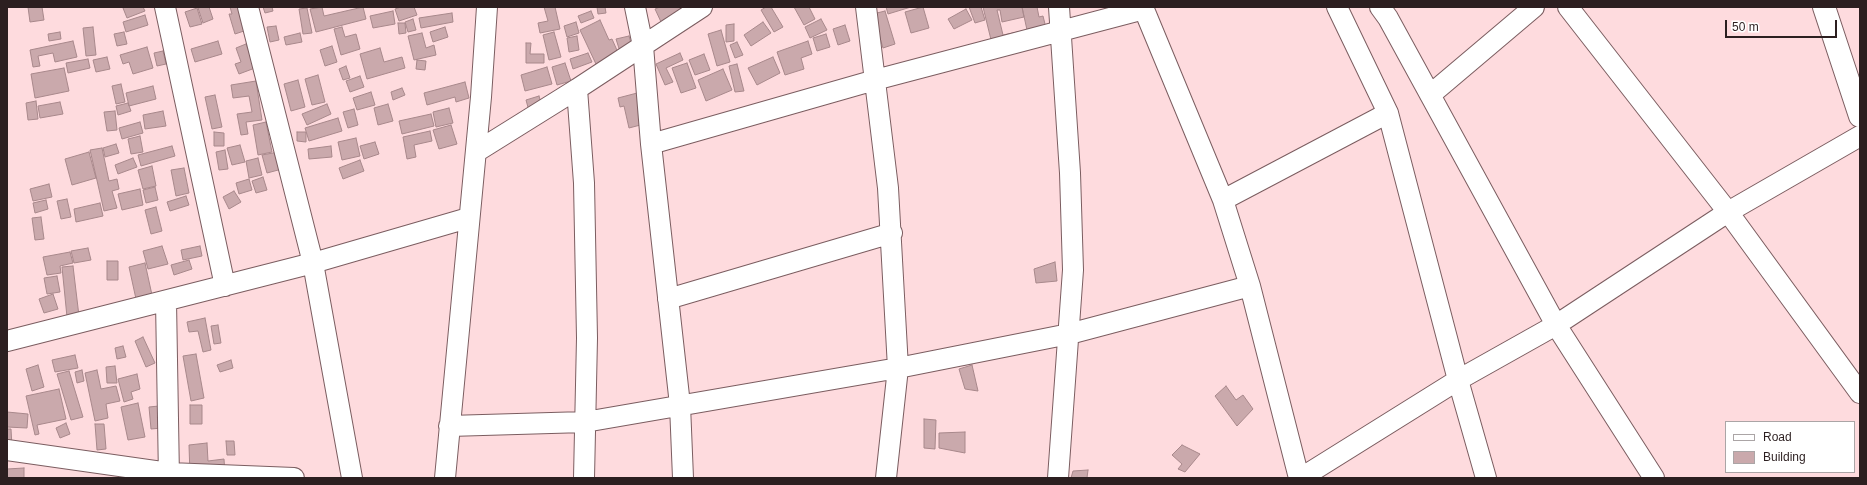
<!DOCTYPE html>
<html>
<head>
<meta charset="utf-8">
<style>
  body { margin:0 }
  #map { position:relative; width:1867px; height:485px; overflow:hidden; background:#fedbde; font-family:Helvetica,sans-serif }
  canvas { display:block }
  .frame { position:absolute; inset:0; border:8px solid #2c1f20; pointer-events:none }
  .legend { position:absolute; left:1725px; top:421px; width:130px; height:52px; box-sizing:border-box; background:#fff; border:1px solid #aba5a6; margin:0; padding:5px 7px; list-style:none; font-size:12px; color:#2c1f20 }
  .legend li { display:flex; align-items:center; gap:8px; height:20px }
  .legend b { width:20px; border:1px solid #aba5a6 }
  .scale { position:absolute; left:1725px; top:20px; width:112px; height:18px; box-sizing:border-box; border:2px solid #2c1f20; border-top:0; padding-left:5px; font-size:12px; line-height:14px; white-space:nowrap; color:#2c1f20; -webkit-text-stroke:3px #fff; paint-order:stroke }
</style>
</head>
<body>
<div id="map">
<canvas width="1867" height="485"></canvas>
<div class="frame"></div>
<ul class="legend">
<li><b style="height:5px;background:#fff"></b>Road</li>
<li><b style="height:11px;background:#caa9ac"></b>Building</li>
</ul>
<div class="scale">50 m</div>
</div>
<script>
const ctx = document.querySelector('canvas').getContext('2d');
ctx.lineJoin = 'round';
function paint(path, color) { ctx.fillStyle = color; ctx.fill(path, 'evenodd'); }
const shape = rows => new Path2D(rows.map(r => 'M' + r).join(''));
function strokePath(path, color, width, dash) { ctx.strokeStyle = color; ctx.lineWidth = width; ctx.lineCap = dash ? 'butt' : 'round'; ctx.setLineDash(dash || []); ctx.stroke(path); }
const building = shape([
  [28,7,42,7,44,20,30,22,28,7],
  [126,7,143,7,145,11,127,18,123,8,126,7],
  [202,7,209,7,213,19,203,23,198,8,202,7],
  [230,7,240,7,247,30,235,34,229,14,232,14,230,7],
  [263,7,272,7,273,11,265,13,263,7],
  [322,7,324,16,363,7,366,19,316,32,310,9,322,7],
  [401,7,414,7,417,15,399,21,395,9,401,7],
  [544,7,555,7,560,29,540,33,538,23,548,21,544,7],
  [597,7,605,7,606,13,598,14,597,7],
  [660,7,680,7,683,14,662,24,655,9,660,7],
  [766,7,771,7,783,27,774,32,761,10,766,7],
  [794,7,809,7,815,19,804,25,794,7],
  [886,7,911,7,888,14,886,7],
  [923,7,929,28,911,33,905,12,923,7],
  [969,7,981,7,985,20,975,23,969,7],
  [983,7,1022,7,1024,17,1002,22,1000,10,997,10,1003,35,1027,30,1022,7,1037,7,1039,17,1043,16,1049,40,994,52,983,7],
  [197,8,202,24,190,27,185,12,197,8],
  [307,8,312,33,303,34,299,9,307,8],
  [966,9,972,20,954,29,948,19,966,9],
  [393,11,395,24,373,28,370,16,393,11],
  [591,11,594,18,581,23,578,16,591,11],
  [885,11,895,44,883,48,873,14,885,11],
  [452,13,453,22,421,28,419,18,452,13],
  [145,15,148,25,126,32,123,22,145,15],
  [413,19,416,30,408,32,405,22,413,19],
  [821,19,827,30,810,38,805,27,821,19],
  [600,20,609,40,612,39,624,66,603,79,580,30,600,20],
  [576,22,579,33,567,37,564,26,576,22],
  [763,22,771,33,751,46,744,35,763,22],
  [398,23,405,23,406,33,399,34,398,23],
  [734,24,734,41,726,42,726,25,734,24],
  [845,25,850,41,838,45,833,29,845,25],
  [276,26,279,40,270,42,267,27,276,26],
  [93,27,96,55,86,56,83,28,93,27],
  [342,27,345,37,356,34,360,49,341,55,334,29,342,27],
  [445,27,448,37,433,42,430,32,445,27],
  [721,30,730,62,717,66,708,34,721,30],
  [60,32,61,39,49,41,48,34,60,32],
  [124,32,127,44,117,46,114,34,124,32],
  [554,32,561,57,549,60,543,35,554,32],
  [300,33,302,42,286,45,284,37,300,33],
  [422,33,426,48,434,45,436,55,414,60,408,36,422,33],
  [826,34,830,47,817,51,813,38,826,34],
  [577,36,579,50,569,52,567,38,577,36],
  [629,36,635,57,623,61,616,39,629,36],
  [73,41,77,57,55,62,53,53,38,56,40,66,33,67,30,50,73,41],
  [218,41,222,54,195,62,191,49,218,41],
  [808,41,812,54,801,58,804,69,785,75,777,52,808,41],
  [737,42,743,55,735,58,730,45,737,42],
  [526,43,531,43,530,54,544,54,544,63,526,63,526,43],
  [246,44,255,68,239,74,235,64,241,62,236,48,246,44],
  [332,46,337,62,325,66,320,50,332,46],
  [147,47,153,68,133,74,129,62,123,64,120,55,147,47],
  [380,48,384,62,402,57,405,68,367,79,360,54,380,48],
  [163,51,166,64,157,66,154,53,163,51],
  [588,53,592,62,573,69,570,59,588,53],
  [680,53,683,60,666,68,673,82,665,85,656,64,680,53],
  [704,54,710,70,695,75,689,60,704,54],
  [107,57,110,69,96,72,93,60,107,57],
  [773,57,780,73,757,85,748,68,773,57],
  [88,59,90,68,68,73,66,63,88,59],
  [417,60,426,61,425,70,416,69,417,60],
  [565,63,571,81,557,85,552,67,565,63],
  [687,63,696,88,681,93,672,68,687,63],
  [737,64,744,91,735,92,729,66,737,64],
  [346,66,350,78,343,80,339,69,346,66],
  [547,67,552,84,525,91,521,75,547,67],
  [64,68,69,91,35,98,31,74,64,68],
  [723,69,732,90,706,101,698,80,723,69],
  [318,75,325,102,312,105,305,79,318,75],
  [360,76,364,87,350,92,346,81,360,76],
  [298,80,305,107,291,111,284,84,298,80],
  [256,81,262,120,246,122,248,134,241,135,237,114,252,112,249,96,233,98,231,85,256,81],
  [465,82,469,98,456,102,455,97,427,105,424,93,465,82],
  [121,84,125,102,116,104,112,86,121,84],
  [153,86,156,99,129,106,126,93,153,86],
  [402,88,405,95,393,100,391,92,402,88],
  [371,92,375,105,357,110,353,98,371,92],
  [641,92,648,123,629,128,624,106,620,107,618,98,641,92],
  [215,95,222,127,212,129,205,97,215,95],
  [539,96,545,118,532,122,526,100,539,96],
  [36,101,38,119,28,120,26,103,36,101],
  [60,102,63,114,40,118,38,106,60,102],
  [128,103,131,111,118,115,116,106,128,103],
  [327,104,331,114,307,125,302,114,327,104],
  [388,104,393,121,378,125,374,108,388,104],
  [449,108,453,123,436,127,433,112,449,108],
  [354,109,358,125,348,128,343,112,354,109],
  [115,111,117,130,107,131,104,112,115,111],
  [163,111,166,126,145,129,143,115,163,111],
  [431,114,434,126,402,134,399,121,431,114],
  [338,118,342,131,309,141,305,128,338,118],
  [140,122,143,133,122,139,119,128,140,122],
  [266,122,272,152,258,155,253,125,266,122],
  [451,125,457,144,439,149,433,130,451,125],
  [430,131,432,141,414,145,416,157,407,159,403,137,430,131],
  [214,132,224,133,224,146,214,146,214,132],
  [297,132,306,132,306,142,297,141,297,132],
  [140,136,143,152,131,154,128,139,140,136],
  [356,138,360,156,342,160,338,142,356,138],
  [375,142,379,154,364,159,360,146,375,142],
  [116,144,119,153,105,157,103,148,116,144],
  [240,145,245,162,232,165,227,148,240,145],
  [172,146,175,156,141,166,138,155,172,146],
  [331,146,332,157,309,159,308,149,331,146],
  [102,148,109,181,117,179,119,189,112,191,117,208,104,211,90,150,102,148],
  [225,150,228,169,219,170,216,152,225,150],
  [89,152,96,178,72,185,65,159,89,152],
  [278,152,282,169,267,173,262,155,278,152],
  [133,158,137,167,118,174,115,165,133,158],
  [258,158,262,175,249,178,246,161,258,158],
  [360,160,364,171,343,179,339,168,360,160],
  [152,166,156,186,143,189,138,170,152,166],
  [184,168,189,193,176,196,171,170,184,168],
  [263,177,267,190,256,193,252,181,263,177],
  [249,179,252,190,239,194,236,183,249,179],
  [49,184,52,197,33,201,30,189,49,184],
  [155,187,158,200,146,203,143,190,155,187],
  [140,189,143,205,122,210,118,194,140,189],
  [234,191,241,202,229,209,223,197,234,191],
  [186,196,189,205,170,211,167,202,186,196],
  [67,199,71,217,61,219,57,201,67,199],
  [46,200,48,209,35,213,33,203,46,200],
  [100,203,103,216,76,222,74,209,100,203],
  [156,207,162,231,151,234,145,210,156,207],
  [41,217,44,239,35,240,32,218,41,217],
  [162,246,168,264,148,269,143,251,162,246],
  [200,246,202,256,183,260,181,250,200,246],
  [88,248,91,260,74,263,71,251,88,248],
  [70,252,73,263,60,266,61,273,47,275,43,257,70,252],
  [189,260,192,269,174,275,171,265,189,260],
  [107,261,118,261,118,280,107,280,107,261],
  [1055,262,1057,281,1036,283,1034,269,1055,262],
  [145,263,152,295,136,299,129,267,145,263],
  [73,266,79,316,67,317,62,267,73,266],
  [57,276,60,292,47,294,44,278,57,276],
  [53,294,58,309,44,313,39,299,53,294],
  [205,318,211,350,203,352,198,331,189,332,187,322,205,318],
  [218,325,221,343,214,344,211,326,218,325],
  [143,337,155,363,146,367,135,341,143,337],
  [123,346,126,357,117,359,115,348,123,346],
  [196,354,204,398,191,401,183,356,196,354],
  [75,355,78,368,55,372,52,360,75,355],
  [231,360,233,368,220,372,217,365,231,360],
  [38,365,44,387,32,391,26,369,38,365],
  [972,365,978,391,965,389,959,369,972,365],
  [115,366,117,383,107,383,106,367,115,366],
  [82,370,84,381,77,383,75,372,82,370],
  [97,370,101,389,116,386,120,401,106,404,108,418,95,421,85,373,97,370],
  [69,371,83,417,71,420,57,374,69,371],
  [137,374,140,389,131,392,133,399,124,402,118,379,137,374],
  [1226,386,1236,400,1243,395,1253,409,1237,426,1215,396,1226,386],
  [59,389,66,419,37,425,39,434,35,435,26,396,59,389],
  [138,403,145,437,128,440,121,407,138,403],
  [190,405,202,405,202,424,190,424,190,405],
  [159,406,162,428,151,429,149,407,159,406],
  [7,412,28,414,27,428,7,427,7,412],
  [924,419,936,420,935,449,924,448,924,419],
  [66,423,70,434,60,438,56,428,66,423],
  [95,424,104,424,106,449,97,450,95,424],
  [7,429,11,429,12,447,7,447,7,429],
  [965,432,965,453,939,448,939,433,965,432],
  [226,441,234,441,235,455,227,455,226,441],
  [207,443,208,461,224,459,225,474,190,476,189,445,207,443],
  [1182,445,1200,454,1185,472,1178,469,1182,464,1172,455,1182,445],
  [24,468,24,478,7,478,7,469,24,468],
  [1088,470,1087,478,1071,478,1073,471,1088,470]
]);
const minor = shape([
  [165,7,225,286],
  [248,7,313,263,352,478],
  [635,7,643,46,651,144,680,405,683,478],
  [866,7,888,188,898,368,886,478],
  [1143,7,1223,200,1250,286,1299,478],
  [1337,7,1388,113,1458,380,1486,478],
  [1380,7,1388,18,1556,325,1654,478],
  [1568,7,1728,212,1860,393],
  [577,89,584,183,587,338,584,478],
  [1430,95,1534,7],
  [651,144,875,80,1144,9],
  [476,152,577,89,702,7],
  [1223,200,1388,113],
  [668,299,892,233],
  [166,301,169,478],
  [7,341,313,263,468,218],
  [449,426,585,422,898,368,1069,334,1250,286],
  [7,450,169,473,294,478],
  [445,478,481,97,487,7],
  [1058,478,1073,270,1070,173,1059,7],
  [1301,478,1458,380,1556,325,1728,212,1860,136]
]);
const major = shape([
  [1824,7,1860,116]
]);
paint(building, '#caa9ac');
strokePath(building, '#a8888b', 1);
strokePath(minor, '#7b5d60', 22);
strokePath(major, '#7b5d60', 24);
strokePath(minor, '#fff', 20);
strokePath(major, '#fff', 22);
</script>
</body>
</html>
